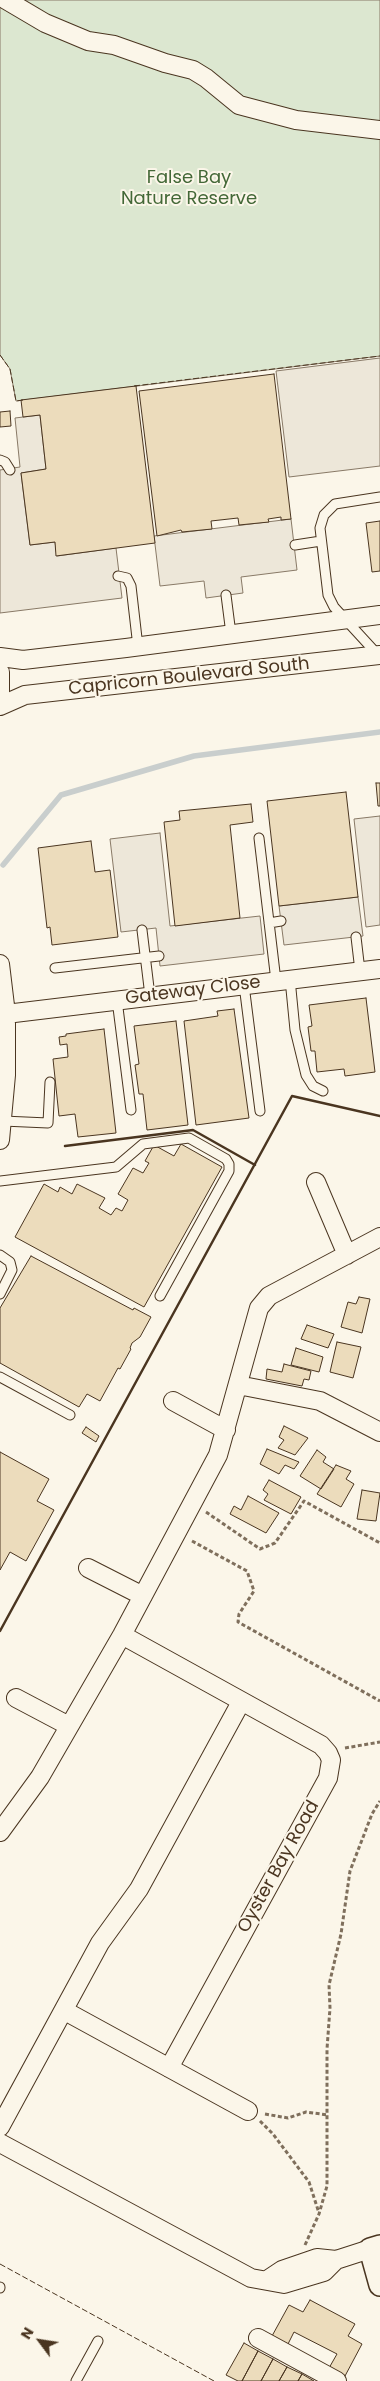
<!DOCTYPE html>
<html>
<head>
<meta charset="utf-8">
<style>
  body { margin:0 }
  #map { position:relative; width:380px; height:2381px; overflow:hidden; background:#fbf6e9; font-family:Poppins,sans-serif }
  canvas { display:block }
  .north { position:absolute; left:15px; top:2316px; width:50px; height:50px; -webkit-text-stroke:4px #fbf6e9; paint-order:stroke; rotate:301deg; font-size:14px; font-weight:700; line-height:20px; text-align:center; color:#4a3520 }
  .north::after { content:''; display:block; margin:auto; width:18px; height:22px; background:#4a3520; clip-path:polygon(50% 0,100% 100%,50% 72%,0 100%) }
</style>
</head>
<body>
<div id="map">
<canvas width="380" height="2381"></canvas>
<div class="north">N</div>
</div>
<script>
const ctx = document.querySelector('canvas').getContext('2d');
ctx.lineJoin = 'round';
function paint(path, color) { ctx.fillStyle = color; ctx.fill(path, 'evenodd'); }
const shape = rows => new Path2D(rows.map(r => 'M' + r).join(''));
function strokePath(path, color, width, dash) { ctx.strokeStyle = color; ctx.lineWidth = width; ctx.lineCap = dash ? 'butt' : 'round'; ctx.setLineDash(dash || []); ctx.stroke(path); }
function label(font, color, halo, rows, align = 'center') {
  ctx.font = font + ' Poppins,sans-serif'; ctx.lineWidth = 4; ctx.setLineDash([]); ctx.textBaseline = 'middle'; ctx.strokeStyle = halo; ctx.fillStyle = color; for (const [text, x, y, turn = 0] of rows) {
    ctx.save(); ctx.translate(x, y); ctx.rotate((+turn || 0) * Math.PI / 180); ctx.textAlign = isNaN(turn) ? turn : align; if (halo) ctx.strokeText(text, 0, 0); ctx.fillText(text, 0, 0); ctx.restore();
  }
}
const green = shape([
  [0,0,380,0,380,356,16,401,10,369,0,355,0,0]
]);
const parking = shape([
  [380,358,380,466,289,477,276,371,380,358],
  [40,415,46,469,21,473,30,545,55,542,57,556,116,548,122,598,0,613,0,470,20,467,15,418,40,415],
  [291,519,297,570,241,577,243,593,206,598,204,581,160,586,154,536,291,519],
  [380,816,380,925,366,927,354,819,380,816],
  [160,833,170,926,260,916,264,954,160,966,156,928,121,932,110,839,160,833],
  [358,897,363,936,284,945,279,906,358,897]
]);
const stream = shape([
  [3,865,61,795,194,756,380,732]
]);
const building = shape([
  [274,374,291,519,281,520,281,517,268,519,269,522,239,525,238,518,211,521,212,529,182,532,181,530,157,536,139,391,274,374],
  [136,386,155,543,56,556,55,542,30,545,21,473,46,469,40,415,23,417,21,400,136,386],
  [10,411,11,426,0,427,0,412,10,411],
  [380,521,380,571,372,572,366,523,380,521],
  [376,783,380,783,380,806,378,806,376,783],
  [346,792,358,897,279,906,267,801,346,792],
  [251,804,253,822,230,825,240,918,175,926,164,822,180,820,179,811,251,804],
  [91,841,95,872,110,870,118,937,52,945,50,927,47,928,38,848,91,841],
  [366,998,375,1072,345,1076,344,1069,317,1072,315,1051,311,1051,308,1027,312,1026,309,1005,366,998],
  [234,1009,249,1118,196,1125,184,1021,218,1016,217,1011,234,1009],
  [176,1021,188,1125,147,1130,143,1094,139,1094,135,1065,139,1064,134,1026,176,1021],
  [104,1029,116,1133,78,1137,75,1114,59,1116,53,1059,68,1057,67,1044,60,1045,59,1037,66,1036,66,1034,104,1029],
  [181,1144,222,1167,144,1307,15,1237,44,1184,58,1192,60,1187,72,1194,77,1184,105,1198,99,1208,111,1215,116,1208,122,1211,128,1200,118,1194,133,1168,143,1173,149,1163,145,1161,154,1145,174,1156,181,1144],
  [31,1256,133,1310,134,1308,151,1317,140,1337,132,1343,130,1348,131,1349,120,1369,118,1368,100,1401,87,1394,79,1407,0,1363,0,1308,31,1256],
  [359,1297,370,1299,362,1333,341,1327,348,1302,356,1304,359,1297],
  [307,1325,334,1334,328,1348,301,1339,307,1325],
  [337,1342,361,1347,353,1378,330,1372,337,1342],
  [296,1348,323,1357,319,1372,291,1365,296,1348],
  [284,1364,311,1371,309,1380,304,1379,302,1386,266,1379,267,1369,282,1372,284,1364],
  [284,1426,308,1438,295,1455,278,1448,284,1440,279,1437,284,1426],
  [86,1427,99,1436,96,1442,82,1433,86,1427],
  [267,1449,299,1462,294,1469,285,1465,279,1474,260,1464,267,1449],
  [317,1450,326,1457,323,1462,334,1469,321,1489,300,1476,317,1450],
  [0,1452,49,1479,37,1501,54,1510,26,1561,10,1552,0,1570,0,1452],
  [336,1465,351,1471,346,1479,354,1484,341,1507,317,1494,336,1465],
  [269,1480,301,1497,291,1514,264,1500,268,1494,263,1490,269,1480],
  [362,1490,380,1493,376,1521,357,1519,362,1490],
  [248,1496,279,1513,266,1533,230,1514,234,1506,241,1510,248,1496],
  [310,2300,355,2324,348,2336,362,2344,345,2376,329,2368,337,2354,294,2332,288,2344,272,2336,289,2305,303,2312,310,2300],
  [244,2343,258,2351,242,2381,238,2381,226,2375,244,2343],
  [258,2351,273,2359,261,2381,242,2381,258,2351],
  [273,2359,287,2367,279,2381,261,2381,273,2359],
  [287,2367,302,2374,298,2381,279,2381,287,2367],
  [302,2374,314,2381,298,2381,302,2374]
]);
const path = shape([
  [206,1512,260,1549,275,1543,304,1501,380,1543],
  [192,1541,247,1571,254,1591,239,1614,238,1622,380,1701],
  [345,1748,380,1742],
  [265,2114,288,2118,306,2112,328,2115],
  [260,2121,273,2134,309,2182,319,2213],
  [305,2245,319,2214,327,2186,327,2049,330,2008,329,1985,341,1934,350,1871,372,1814,380,1801]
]);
const service = shape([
  [0,460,5,462,10,470],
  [295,545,321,541],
  [118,576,127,578,131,586,138,647],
  [226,595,231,634],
  [378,655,334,607,328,595,320,528,324,515,335,504,380,497],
  [259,838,276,981],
  [269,923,281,921],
  [142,930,150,996],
  [356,937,360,971],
  [55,968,159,956],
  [290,979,295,1030,306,1075,313,1086,323,1091],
  [244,985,260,1111],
  [117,1000,131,1110],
  [3,1121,48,1123,50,1082],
  [0,1181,116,1167,143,1144,189,1138,226,1159,229,1164,229,1171,160,1296],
  [0,1255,10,1262,12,1270,0,1294],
  [0,1377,70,1415],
  [0,2288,0,2287],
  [76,2381,98,2341]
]);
const minor = shape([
  [6,0,45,23,88,41,114,45,165,63,193,70,206,78,239,105,296,120,380,130],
  [0,657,23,660,126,648,380,615],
  [0,672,0,695],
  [0,706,25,695,380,655],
  [0,964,6,1014,6,1075,0,1140],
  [6,1014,380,969],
  [316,1182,347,1255],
  [238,1385,320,1401,380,1432],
  [173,1401,226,1430],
  [88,1568,143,1596],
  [122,1635,321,1745,328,1753,331,1760,328,1778,169,2068],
  [16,1698,69,1726],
  [0,1832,40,1777,122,1635,218,1455,259,1308,269,1296,380,1237],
  [65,2011,248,2111],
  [0,2127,100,1943,139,1889,241,1702],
  [0,2143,251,2278,284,2284,324,2272,336,2260],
  [267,2280,282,2270,317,2258,336,2260,370,2249],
  [258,2338,337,2381]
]);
const tertiary = shape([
  [380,2246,370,2249,380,2285]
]);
const fence = shape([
  [0,355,10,369,16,401,23,400],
  [134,386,380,356],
  [0,2264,214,2381]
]);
const wall = shape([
  [65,1146,193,1130,255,1165],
  [0,1631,292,1096,380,1116]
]);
const parkNames = [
  ["False Bay",189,178],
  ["Nature Reserve",189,199]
];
const streetNames = [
  ["Capricorn Boulevard South",189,677,-6],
  ["Gateway Close",193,991,-7],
  ["Oyster Bay Road",279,1867,-61]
];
paint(green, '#dce7d0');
strokePath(green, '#887966', 1);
paint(parking, '#ede7d9');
strokePath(parking, '#887966', 1);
strokePath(stream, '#c9cecd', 5.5);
paint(building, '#ecdcbc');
strokePath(building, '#4a3520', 1);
strokePath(service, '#4a3520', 11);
strokePath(minor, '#4a3520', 20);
strokePath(tertiary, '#4a3520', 24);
strokePath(path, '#7f6f5c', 3, [4, 2.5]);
strokePath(service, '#fbf6e9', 9);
strokePath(minor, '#fbf6e9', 18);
strokePath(tertiary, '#fbf6e9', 21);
strokePath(fence, '#4a3520', 1, [6, 2.5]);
strokePath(wall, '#4a3520', 2.5);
label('18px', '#436837', '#fbf6e9', parkNames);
label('18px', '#4a3520', '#fbf6e9', streetNames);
</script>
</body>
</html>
